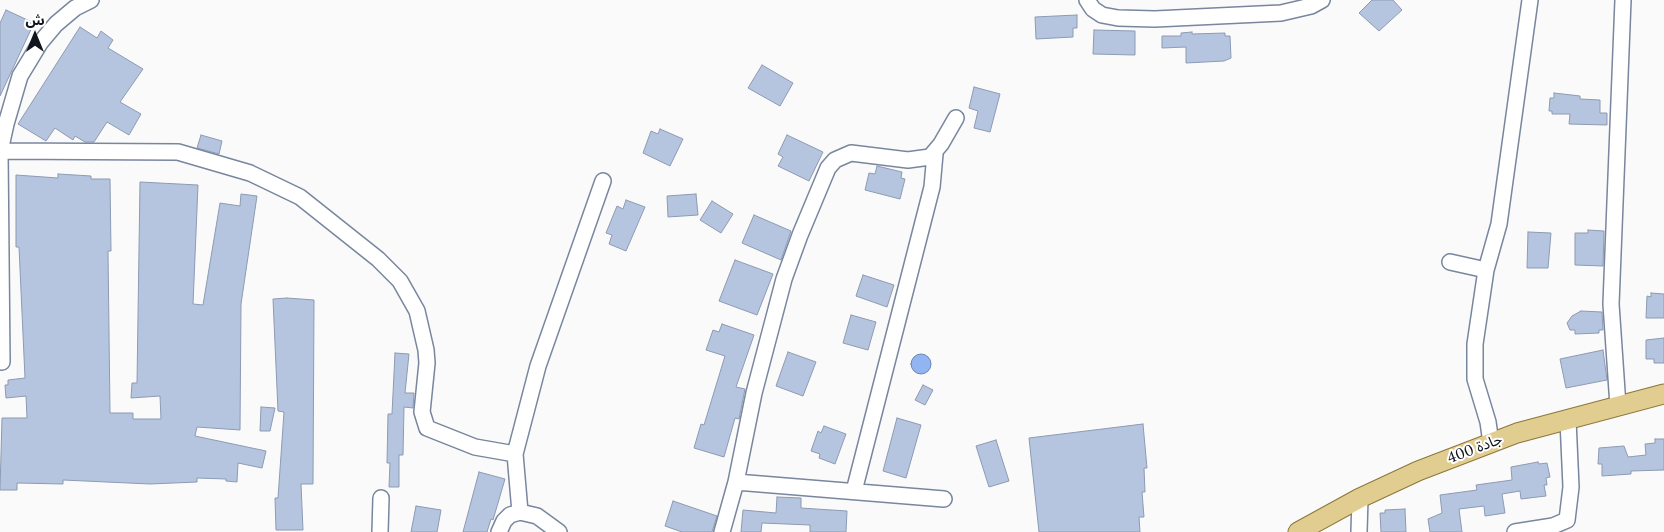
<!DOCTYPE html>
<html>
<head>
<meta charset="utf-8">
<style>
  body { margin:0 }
  #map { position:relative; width:1664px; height:532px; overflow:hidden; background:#fafafa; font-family:Lora,"Noto Sans Arabic",serif }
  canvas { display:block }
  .north { position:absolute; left:10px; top:10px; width:50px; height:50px; -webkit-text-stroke:4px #fff; paint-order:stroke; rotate:0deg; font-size:14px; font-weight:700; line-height:20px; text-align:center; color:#0f141d }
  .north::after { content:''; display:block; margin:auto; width:18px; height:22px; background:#0f141d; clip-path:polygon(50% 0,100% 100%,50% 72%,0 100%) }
</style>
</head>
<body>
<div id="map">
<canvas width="1664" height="532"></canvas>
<div class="north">ش</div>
</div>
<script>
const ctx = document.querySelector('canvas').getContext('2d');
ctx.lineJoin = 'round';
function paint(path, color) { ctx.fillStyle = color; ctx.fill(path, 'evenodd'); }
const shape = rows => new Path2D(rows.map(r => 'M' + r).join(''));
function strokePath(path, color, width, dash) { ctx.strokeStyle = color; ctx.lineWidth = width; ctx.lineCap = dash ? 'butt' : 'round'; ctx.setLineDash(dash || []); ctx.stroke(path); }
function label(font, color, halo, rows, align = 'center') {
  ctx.font = font + ' Lora,"Noto Sans Arabic",serif'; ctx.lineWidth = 4; ctx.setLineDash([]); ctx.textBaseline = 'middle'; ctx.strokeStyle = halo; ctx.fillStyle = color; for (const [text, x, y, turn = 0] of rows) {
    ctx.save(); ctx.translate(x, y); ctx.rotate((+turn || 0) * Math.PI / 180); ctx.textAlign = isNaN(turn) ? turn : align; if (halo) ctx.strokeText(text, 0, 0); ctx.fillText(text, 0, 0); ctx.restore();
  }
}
const water = shape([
  '911 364a10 10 0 1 1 20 0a10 10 0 1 1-20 0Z'
]);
const building = shape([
  [1372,0,1393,0,1402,10,1379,31,1359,13,1372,0],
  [6,10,34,23,0,96,0,23,6,10],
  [1077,15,1077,28,1073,28,1073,37,1036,39,1035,17,1077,15],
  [80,27,97,38,101,31,113,40,108,48,143,69,120,102,141,114,129,135,107,122,94,142,85,142,75,136,73,140,55,128,46,141,18,124,80,27],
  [1094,30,1135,31,1135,55,1093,54,1094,30],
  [1192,32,1192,34,1225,33,1225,36,1230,36,1231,58,1224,61,1186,63,1186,47,1162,48,1162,36,1181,36,1181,33,1192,32],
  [762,65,793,83,780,106,748,88,762,65],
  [974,87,1000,94,990,132,974,128,978,111,969,108,974,87],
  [1554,93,1580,96,1580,99,1600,100,1600,113,1607,113,1607,125,1569,124,1570,114,1552,114,1552,111,1549,111,1550,98,1554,98,1554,93],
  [660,129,683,139,670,166,643,153,651,131,658,134,660,129],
  [201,135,222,141,219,154,197,148,201,135],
  [787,135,823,152,809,181,778,166,783,157,778,154,787,135],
  [877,166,902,172,901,178,905,179,900,199,865,190,869,173,875,174,877,166],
  [58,174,91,176,91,179,110,179,111,251,108,251,110,413,133,413,133,419,161,419,160,396,131,398,132,383,137,383,140,182,198,185,193,304,203,305,220,203,240,206,241,194,257,196,241,304,240,430,197,427,195,436,266,451,262,468,238,463,237,482,226,481,226,479,197,478,197,482,150,484,63,480,63,484,17,483,17,490,0,490,2,418,27,418,26,396,6,398,5,385,8,385,8,380,25,378,19,247,16,247,16,175,58,178,58,174],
  [696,194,698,215,668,217,667,196,696,194],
  [626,200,645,207,626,251,609,244,612,235,606,233,617,206,623,209,626,200],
  [712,201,733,214,721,233,700,220,712,201],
  [754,215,791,231,781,260,742,243,754,215],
  [1588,230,1604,231,1603,266,1575,265,1575,233,1588,233,1588,230],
  [1528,232,1551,233,1548,268,1527,268,1528,232],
  [735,260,773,274,757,315,719,301,735,260],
  [863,275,894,285,887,307,856,296,863,275],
  [1651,293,1664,294,1664,318,1646,318,1647,296,1651,297,1651,293],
  [287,298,314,300,313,484,301,484,303,530,276,530,275,498,278,498,284,412,278,411,273,299,287,298],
  [1581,311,1602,312,1603,330,1599,330,1599,333,1575,334,1575,330,1570,330,1567,323,1572,316,1581,311],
  [851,315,876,322,868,350,843,343,851,315],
  [722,324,754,335,736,387,745,389,739,419,735,418,724,457,694,448,701,424,704,425,725,356,706,350,713,330,719,332,722,324],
  [1664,338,1664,363,1654,363,1654,359,1646,359,1646,340,1664,338],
  [1603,350,1607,380,1566,388,1560,359,1603,350],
  [788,352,816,362,803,396,776,386,788,352],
  [395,353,409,354,405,393,414,393,413,408,404,407,403,455,399,455,399,487,389,487,390,463,387,463,388,414,392,414,395,353],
  [923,385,933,390,925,405,915,400,923,385],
  [261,407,275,408,270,431,260,431,261,407],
  [897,418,921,425,906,478,883,471,897,418],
  [1143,424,1147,468,1144,468,1145,492,1142,492,1144,517,1139,517,1140,532,1039,532,1029,438,1143,424],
  [824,426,846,434,835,464,819,458,820,454,811,451,818,431,821,433,824,426],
  [1655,439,1664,439,1664,470,1631,471,1631,474,1602,476,1602,464,1598,464,1599,448,1624,446,1628,457,1646,455,1645,444,1655,443,1655,439],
  [996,440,1009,481,989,487,976,446,996,440],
  [1538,462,1539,464,1547,463,1550,477,1546,478,1547,485,1544,485,1546,496,1521,499,1520,491,1502,494,1505,513,1485,516,1484,506,1459,509,1462,532,1430,532,1428,519,1442,513,1440,495,1477,490,1476,485,1512,480,1511,467,1538,462],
  [479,472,505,479,493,520,491,519,487,532,463,532,479,472],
  [777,497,801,498,801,508,847,511,846,532,810,532,810,525,762,523,761,532,741,532,743,510,776,513,777,497],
  [673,501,717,516,712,532,682,532,665,526,673,501],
  [416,506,441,510,437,532,411,532,416,506],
  [1405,509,1406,532,1381,532,1380,513,1385,513,1385,510,1405,509]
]);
const minor = shape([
  [1087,0,1093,9,1102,15,1118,18,1155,19,1281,13,1311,6,1322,0],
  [0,151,178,152,250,173,300,197,378,259,400,281,417,311,426,350,427,363,422,412,427,428,475,447,515,454],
  [1450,262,1486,270],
  [2,362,0,151,6,124,20,76,40,43,56,24,75,8,91,0],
  [1618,406,1611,304,1623,0],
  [1491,443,1488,422,1475,379,1475,344,1486,270,1499,224,1530,0],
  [736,482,944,499],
  [854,491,932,187,935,154],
  [380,532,381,498],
  [499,532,504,521,510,515,520,512],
  [559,532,537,516,520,512,515,454,538,366,603,181],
  [722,532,736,482,754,393,784,279,800,235,828,168,835,160,851,153,908,160,930,157,941,144,956,118],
  [1359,532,1360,498],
  [1515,532,1553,526,1567,520,1571,487,1568,420]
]);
const major = shape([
  [1298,532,1360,498,1418,471,1517,433,1664,394]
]);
const streetNames = [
  ["جادة 400",1475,449,-21]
];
paint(water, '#92b5f2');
strokePath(water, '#6b85b2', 1);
paint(building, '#b6c5df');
strokePath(building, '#8c9ab3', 1);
strokePath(minor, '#78869e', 18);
strokePath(major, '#8b7739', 21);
strokePath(minor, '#fff', 15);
strokePath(major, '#e2cd91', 19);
label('15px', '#0f141d', '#fff', streetNames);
</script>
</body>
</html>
